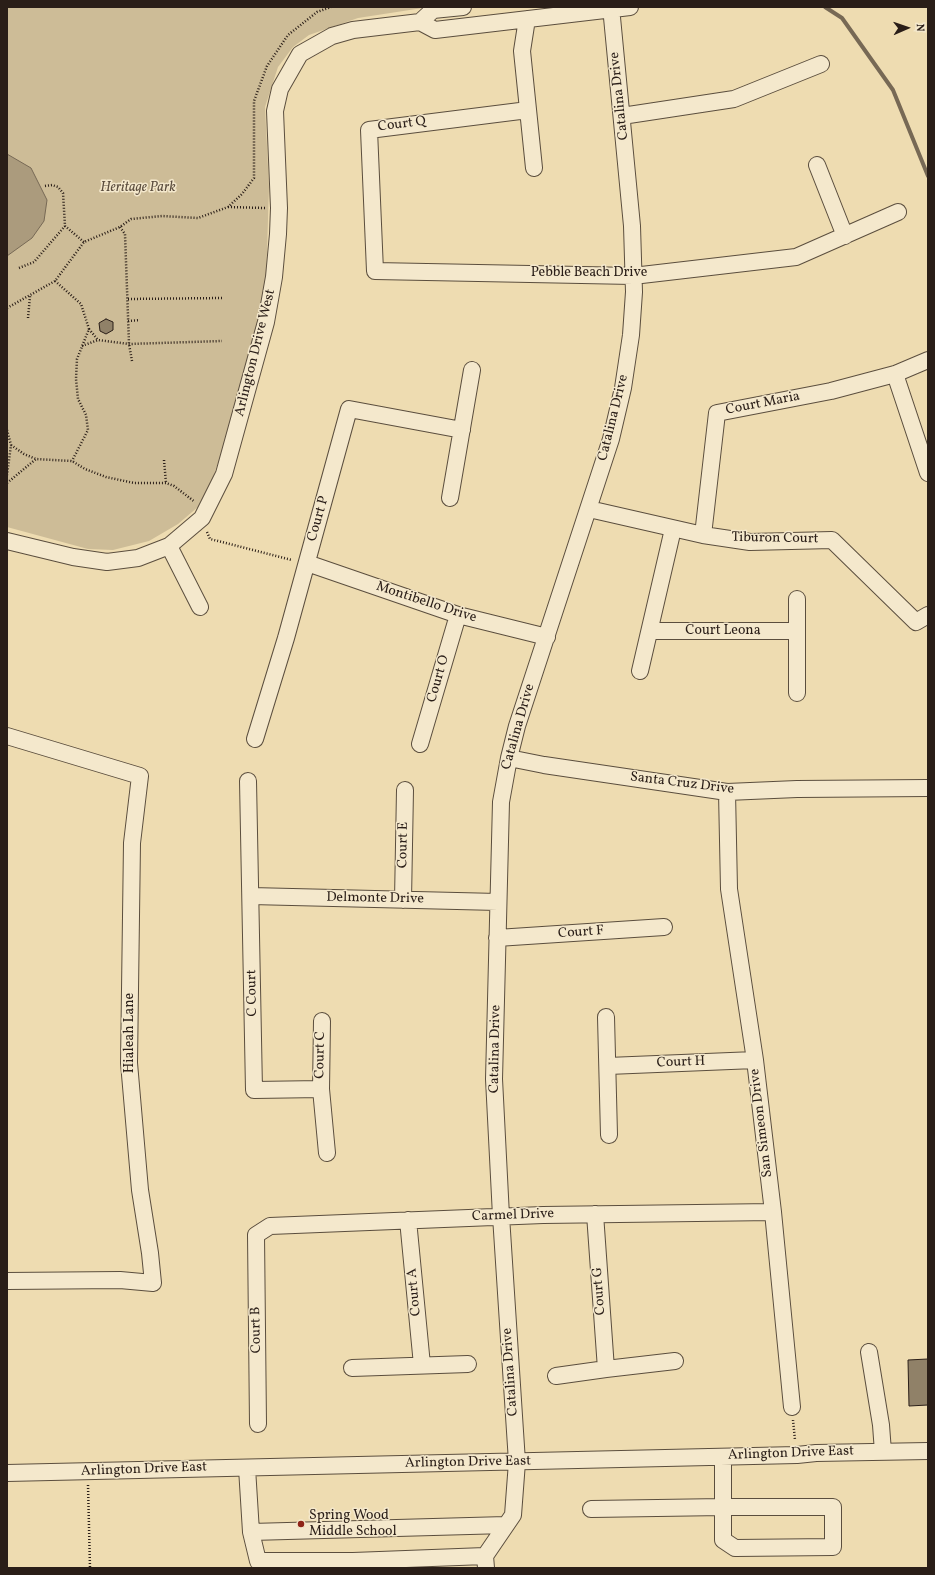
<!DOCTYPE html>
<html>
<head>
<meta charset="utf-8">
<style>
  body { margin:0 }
  #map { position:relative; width:935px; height:1575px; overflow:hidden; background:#eedcb1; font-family:Vollkorn,serif }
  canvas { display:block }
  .frame { position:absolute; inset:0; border:8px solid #2a1e18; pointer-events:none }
  .north { position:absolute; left:887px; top:8px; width:40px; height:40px; -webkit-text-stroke:3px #f4e8cc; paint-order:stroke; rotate:88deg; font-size:11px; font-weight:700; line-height:16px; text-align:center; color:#2a1e18 }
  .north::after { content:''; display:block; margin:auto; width:14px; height:18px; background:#2a1e18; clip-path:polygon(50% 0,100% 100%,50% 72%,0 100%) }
</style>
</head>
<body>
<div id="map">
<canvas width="935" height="1575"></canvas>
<div class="frame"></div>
<div class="north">N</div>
</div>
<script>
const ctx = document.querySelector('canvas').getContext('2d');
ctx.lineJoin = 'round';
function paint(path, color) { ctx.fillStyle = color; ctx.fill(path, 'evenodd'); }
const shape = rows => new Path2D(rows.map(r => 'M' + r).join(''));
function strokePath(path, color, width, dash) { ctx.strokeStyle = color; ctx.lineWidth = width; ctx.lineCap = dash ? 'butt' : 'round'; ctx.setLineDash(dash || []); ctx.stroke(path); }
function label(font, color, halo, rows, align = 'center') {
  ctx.font = font + ' Vollkorn,serif'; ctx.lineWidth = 3; ctx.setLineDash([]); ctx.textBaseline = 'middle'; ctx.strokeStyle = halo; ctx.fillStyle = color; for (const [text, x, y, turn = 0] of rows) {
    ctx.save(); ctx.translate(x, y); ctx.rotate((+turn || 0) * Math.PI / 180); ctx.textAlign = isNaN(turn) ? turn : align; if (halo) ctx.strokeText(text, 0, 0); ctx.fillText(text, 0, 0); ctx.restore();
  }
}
const green = shape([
  [7,7,429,7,358,18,309,35,293,47,278,67,265,107,269,187,266,284,251,356,222,452,206,496,198,507,178,524,149,541,113,550,88,549,7,527]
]);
const water = shape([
  [7,154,31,168,47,200,44,221,32,238,7,256,7,154]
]);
const stream = shape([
  [825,7,842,18,893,90,928,176]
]);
const building = shape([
  [106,319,113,322,113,330,106,334,100,331,99,323,106,319],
  [928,1359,928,1405,909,1406,908,1360,928,1359]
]);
const path = shape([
  [45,186,52,185,58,187,63,193,65,226,84,242],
  [228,207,265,208],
  [120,227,125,234,129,344,132,361],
  [19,268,34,262,65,226],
  [55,281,81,304,89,329,77,359,76,379,78,399,86,415,88,430,72,461],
  [128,299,222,298],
  [7,308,55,281,84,242,120,227,131,219,162,216,198,218,228,207,242,194,254,178,254,101,267,66,288,35,317,12,331,7],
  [28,318,30,296],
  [128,321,140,320],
  [89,329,98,340],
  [82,346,98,340,129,344,222,341],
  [7,430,11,445,7,475],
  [11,445,24,454,36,459],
  [164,460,166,483],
  [7,483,36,459,72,461,85,469,106,477,134,483,166,483,174,486,195,502],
  [207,532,210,539,292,560],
  [793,1420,795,1440],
  [88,1485,90,1568]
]);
const minor = shape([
  [527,19,522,51,534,168],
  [420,22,435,30,630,7],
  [528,110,369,130,375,271,633,276,796,257,898,212],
  [622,116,734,99,821,64],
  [817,165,845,236],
  [895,374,928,473],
  [450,498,472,370],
  [589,509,703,535,750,542,832,540,916,622,928,615],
  [703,535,717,413,831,391,895,374,928,360],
  [7,541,73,557,107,562,138,558,169,546,202,518,224,474,266,322,274,277,278,234,279,208,275,111,280,89,300,54,332,36,353,30,420,22,433,10,463,7],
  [169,546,200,607],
  [307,563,458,615,547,637],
  [797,599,797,693],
  [650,631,797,631],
  [640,671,673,529],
  [7,736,140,776,132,843,129,1063,140,1190,150,1253,153,1283,120,1280,7,1281],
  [255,739,286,638,349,409,462,430],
  [420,744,458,615],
  [509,758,544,765,727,792,797,789,928,788],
  [248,781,254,1090,321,1089],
  [727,792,729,889,755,1060,773,1212,792,1407],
  [251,896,498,902],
  [403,900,405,790],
  [497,938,664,927],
  [606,1017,609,1135],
  [322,1021,321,1089,327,1153],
  [608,1066,755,1060],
  [595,1214,606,1369],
  [408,1220,422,1365],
  [869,1352,881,1425,883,1452],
  [352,1368,468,1364],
  [556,1376,606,1369,675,1361],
  [258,1424,256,1235,270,1226,543,1215,773,1212],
  [247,1468,251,1532,258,1561,353,1561,485,1556],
  [7,1473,797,1455,816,1453,928,1451],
  [591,1509,723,1507,833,1507,833,1547,735,1548,723,1540,723,1457],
  [251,1532,506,1525],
  [486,1568,485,1556,513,1515,517,1462,501,1216,494,1079,501,802,509,758,517,726,611,439,623,388,631,335,634,292,632,226,611,7]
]);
const markers = [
  [301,1524,4,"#8f2418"]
];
const streetNames = [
  ["Catalina Drive",620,96,-96],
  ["Court Q",402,125,-7],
  ["Pebble Beach Drive",589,273],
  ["Arlington Drive West",256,353,-76],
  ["Court Maria",763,404,-11],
  ["Catalina Drive",614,418,-76],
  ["Court P",319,519,-74],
  ["Tiburon Court",775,539,1],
  ["Montibello Drive",426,603,18],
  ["Court Leona",723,631],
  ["Court O",439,679,-74],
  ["Catalina Drive",519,727,-74],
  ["Santa Cruz Drive",682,784,7],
  ["Court E",404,845,-89],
  ["Delmonte Drive",375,899,1],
  ["Court F",581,933,-4],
  ["C Court",253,993,-91],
  ["Hialeah Lane",130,1033,-90],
  ["Catalina Drive",496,1049,-89],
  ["Court C",321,1055,-89],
  ["Court H",681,1063,-2],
  ["San Simeon Drive",762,1123,-97],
  ["Carmel Drive",513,1216,-2],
  ["Court G",600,1291,-94],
  ["Court A",415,1292,-95],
  ["Court B",257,1330,-91],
  ["Catalina Drive",511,1372,-94],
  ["Arlington Drive East",791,1454,-2],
  ["Arlington Drive East",468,1463,-1],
  ["Arlington Drive East",144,1470,-2]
];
const parkNames = [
  ["Heritage Park",138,188]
];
const poiNames = [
  ["Spring Wood",309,1516],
  ["Middle School",309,1532]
];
paint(green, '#cdbc97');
paint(water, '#ab9b7d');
strokePath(water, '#776955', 1);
strokePath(stream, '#776955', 4);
paint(building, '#908168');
strokePath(building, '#2a1e18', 1);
strokePath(minor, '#5b4e3e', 18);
strokePath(path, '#2a1e18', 2.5, [1, 2]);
strokePath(minor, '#f4e8cc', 16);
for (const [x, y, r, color] of markers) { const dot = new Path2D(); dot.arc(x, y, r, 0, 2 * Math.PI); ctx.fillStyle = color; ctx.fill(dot); strokePath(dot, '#f4e8cc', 1.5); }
label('14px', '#2a1e18', '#f4e8cc', streetNames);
label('italic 14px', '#5b4d3e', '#f4e8cc', parkNames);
label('14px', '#2a1e18', '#f4e8cc', poiNames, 'left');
</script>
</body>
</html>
